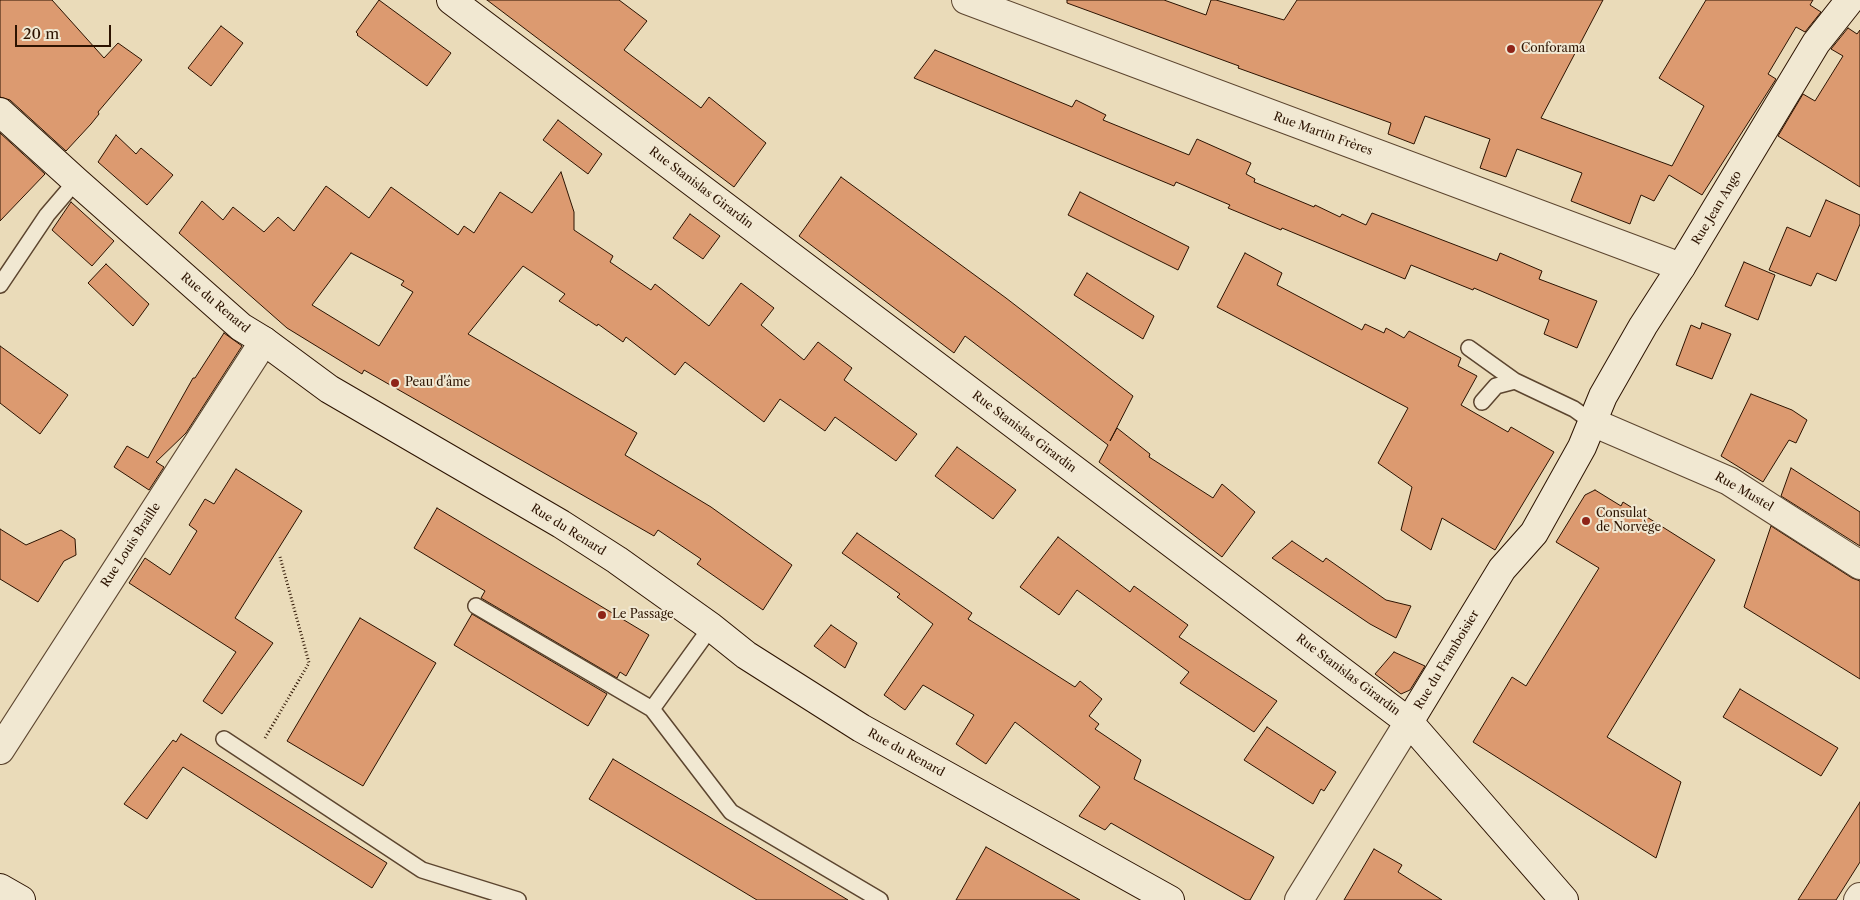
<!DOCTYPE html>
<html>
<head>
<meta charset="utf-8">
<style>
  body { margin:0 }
  #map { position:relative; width:1860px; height:900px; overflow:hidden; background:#eadbb9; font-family:"Libre Caslon Text",serif }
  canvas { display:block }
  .scale { position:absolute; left:15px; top:25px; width:96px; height:22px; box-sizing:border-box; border:2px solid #2c1301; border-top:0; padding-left:6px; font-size:15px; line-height:18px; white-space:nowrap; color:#2c1301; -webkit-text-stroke:4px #f1e8d2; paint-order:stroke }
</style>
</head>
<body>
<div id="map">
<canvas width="1860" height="900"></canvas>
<div class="scale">20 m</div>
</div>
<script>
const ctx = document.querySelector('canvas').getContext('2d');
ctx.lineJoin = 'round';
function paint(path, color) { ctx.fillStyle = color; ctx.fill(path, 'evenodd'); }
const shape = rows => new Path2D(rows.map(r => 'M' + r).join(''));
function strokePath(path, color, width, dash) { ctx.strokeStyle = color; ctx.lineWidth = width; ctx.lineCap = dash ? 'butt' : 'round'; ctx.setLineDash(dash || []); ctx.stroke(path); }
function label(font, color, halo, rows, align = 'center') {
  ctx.font = font + ' "Libre Caslon Text",serif'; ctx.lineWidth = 4; ctx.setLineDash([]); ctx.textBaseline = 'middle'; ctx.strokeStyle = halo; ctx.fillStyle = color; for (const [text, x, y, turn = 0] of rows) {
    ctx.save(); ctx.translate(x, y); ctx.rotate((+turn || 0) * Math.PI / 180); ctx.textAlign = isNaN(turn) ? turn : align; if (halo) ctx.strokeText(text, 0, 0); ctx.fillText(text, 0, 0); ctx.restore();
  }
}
const building = shape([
  [0,0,52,0,104,58,118,43,142,60,98,112,99,114,91,124,66,151,10,100,0,97,0,0],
  [379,0,451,53,427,86,357,35,358,34,356,32,379,0],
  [487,0,619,0,647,21,624,50,701,108,709,97,766,143,734,187,487,0],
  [1067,0,1164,0,1206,15,1211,0,1216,0,1284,20,1297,0,1603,0,1541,118,1672,166,1704,106,1659,78,1706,0,1813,0,1810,5,1821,12,1805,32,1796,27,1768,74,1776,79,1702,195,1669,175,1654,201,1641,195,1630,224,1571,201,1582,173,1517,149,1506,177,1480,168,1490,139,1425,116,1414,144,1388,134,1391,123,1238,68,1239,66,1067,3,1067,0],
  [221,26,243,43,211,86,188,68,221,26],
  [1848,28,1857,34,1860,30,1860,187,1778,136,1803,94,1815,101,1843,56,1831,49,1848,28],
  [935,50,1072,107,1076,100,1106,115,1103,120,1189,155,1197,139,1251,163,1246,174,1255,179,1254,182,1314,207,1315,205,1340,217,1342,214,1366,225,1372,213,1497,261,1500,253,1542,271,1539,279,1597,301,1577,348,1544,334,1549,320,1474,288,1473,290,1411,265,1405,279,1282,228,1281,230,1228,208,1230,205,1176,182,1174,186,914,78,935,50],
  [558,120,602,154,588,174,543,140,558,120],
  [0,133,45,174,0,221,0,133],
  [116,135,136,154,141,148,173,175,147,205,98,162,116,135],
  [561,172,574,212,574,230,613,256,610,262,651,290,655,284,709,326,741,283,774,308,761,325,804,360,818,342,852,368,844,380,917,434,896,461,835,417,825,431,780,399,764,422,685,362,675,375,626,337,623,342,598,324,597,326,559,301,565,294,523,266,468,334,637,433,625,455,711,507,792,565,763,610,697,564,701,559,658,530,654,536,364,370,362,374,287,328,179,233,202,201,223,220,233,207,264,232,278,217,294,231,326,186,369,218,391,187,458,235,464,226,474,233,500,192,532,213,561,172],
  [351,253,404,281,401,285,413,292,379,346,312,305,351,253],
  [841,177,1006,298,1133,396,1110,441,1117,428,1150,454,1149,457,1213,498,1222,484,1255,512,1222,557,1099,462,1108,445,965,336,954,353,799,236,841,177],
  [1080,192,1189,247,1178,270,1068,215,1080,192],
  [1826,200,1860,215,1860,224,1836,281,1817,273,1811,286,1769,270,1787,227,1810,237,1826,200],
  [71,202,114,241,92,266,52,230,71,202],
  [690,214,720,236,703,259,673,238,690,214],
  [1245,253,1282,273,1277,285,1362,330,1365,324,1384,333,1386,328,1404,338,1409,331,1461,358,1458,366,1477,376,1461,405,1508,432,1511,427,1554,452,1495,550,1442,518,1431,550,1401,530,1412,487,1378,463,1408,408,1217,307,1245,253],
  [1744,262,1775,275,1758,320,1725,306,1744,262],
  [106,264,149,304,133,326,88,283,106,264],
  [1087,273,1154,316,1143,339,1074,295,1087,273],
  [1702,323,1731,334,1712,379,1676,365,1691,325,1700,329,1702,323],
  [224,333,242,346,186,433,156,462,164,467,149,490,114,467,127,446,148,458,193,378,195,378,224,333],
  [0,346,68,395,40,434,0,403,0,346],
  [1751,394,1792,410,1807,420,1796,443,1789,440,1763,482,1721,456,1751,394],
  [957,447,1016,490,993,519,935,476,957,447],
  [1791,468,1860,512,1860,546,1781,496,1791,468],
  [236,469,302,511,235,618,273,643,222,714,203,701,236,652,129,583,145,558,170,575,197,531,189,525,205,499,214,504,236,469],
  [1595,490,1621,506,1623,502,1715,560,1607,737,1681,782,1656,858,1473,742,1512,677,1526,686,1599,568,1556,542,1585,495,1595,490],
  [437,508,649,635,626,676,620,672,617,678,481,598,485,591,414,548,437,508],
  [1771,526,1852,578,1860,581,1860,679,1744,607,1771,526],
  [0,529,26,545,61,530,75,539,76,555,64,561,38,602,0,579,0,529],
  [857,533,972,613,968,619,1075,687,1080,681,1102,699,1089,716,1099,724,1095,729,1141,760,1134,779,1274,857,1250,900,1246,900,1111,823,1105,830,1079,816,1100,787,1015,722,986,764,956,744,974,715,923,685,905,710,884,695,933,624,897,597,900,594,842,553,857,533],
  [1058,537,1130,592,1134,586,1188,625,1179,637,1277,701,1254,732,1180,683,1189,672,1077,590,1059,615,1020,587,1058,537],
  [1292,541,1323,562,1326,558,1386,600,1411,606,1396,638,1370,624,1272,558,1292,541],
  [472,614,607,694,588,726,454,645,472,614],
  [360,618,436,663,363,786,287,741,360,618],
  [831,625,857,643,845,668,814,646,831,625],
  [1394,652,1425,666,1410,690,1401,694,1375,674,1394,652],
  [1740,689,1838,748,1821,776,1723,717,1740,689],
  [1267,727,1336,772,1324,791,1321,789,1313,804,1244,760,1267,727],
  [181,734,387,863,372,888,183,767,147,819,124,804,173,740,176,742,181,734],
  [613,759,848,900,757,900,589,799,613,759],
  [1860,802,1860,862,1836,900,1798,900,1860,802],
  [986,847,1080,900,956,900,986,847],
  [1374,849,1402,865,1398,872,1442,900,1344,900,1374,849]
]);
const path = shape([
  [265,738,309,663,280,557]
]);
const lane = shape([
  [0,285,47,215,76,181],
  [1469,348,1515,381],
  [1482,402,1496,386,1515,381,1574,409,1592,422],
  [476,606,652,709],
  [711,627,652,709,731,812,880,900],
  [224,739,422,870,518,900]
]);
const street = shape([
  [966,0,1681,267],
  [1592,422,1729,481,1860,565],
  [0,750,264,341],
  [1299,900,1409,722],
  [1858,900,1860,897]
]);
const secondary = shape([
  [451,0,1409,722,1564,900],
  [0,112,76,181,241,327,264,341,329,389,561,524,617,560,711,627,746,655,861,728,1170,900],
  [1409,722,1502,569,1534,533,1582,447,1603,396,1643,326,1681,267,1816,43,1850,0],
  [0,888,21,900]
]);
const markers = [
  [1511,49,5,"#8f2418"],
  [395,383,5,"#8f2418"],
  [1586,521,5,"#8f2418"],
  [602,615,5,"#8f2418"]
];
const poiNames = [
  ["Conforama",1521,49],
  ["Peau d'âme",405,383],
  ["Consulat",1596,514],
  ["de Norvège",1596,528],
  ["Le Passage",612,615]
];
const streetNames = [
  ["Rue Martin Frères",1323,134,20],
  ["Rue Stanislas Girardin",701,188,37],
  ["Rue Jean Ango",1717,208,-59],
  ["Rue du Renard",215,303,40],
  ["Rue Stanislas Girardin",1024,432,37],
  ["Rue Mustel",1744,492,30],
  ["Rue du Renard",568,530,32],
  ["Rue Louis Braille",131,545,-57],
  ["Rue du Framboisier",1447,660,-59],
  ["Rue Stanislas Girardin",1348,675,37],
  ["Rue du Renard",906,753,29]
];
paint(building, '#dc9a70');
strokePath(building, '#2c1301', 1);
strokePath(lane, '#5c452f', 18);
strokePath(street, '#5c452f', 30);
strokePath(secondary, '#2c1301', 30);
strokePath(path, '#2c1301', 3, [1, 2.5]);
strokePath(lane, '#f1e8d2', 15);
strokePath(street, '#f1e8d2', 28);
strokePath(secondary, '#f1e8d2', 28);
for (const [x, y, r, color] of markers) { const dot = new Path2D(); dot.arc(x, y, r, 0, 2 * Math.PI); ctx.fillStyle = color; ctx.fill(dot); strokePath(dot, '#f1e8d2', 2); }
label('12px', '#2c1301', '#f1e8d2', poiNames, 'left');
label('12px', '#2c1301', '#f1e8d2', streetNames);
</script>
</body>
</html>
